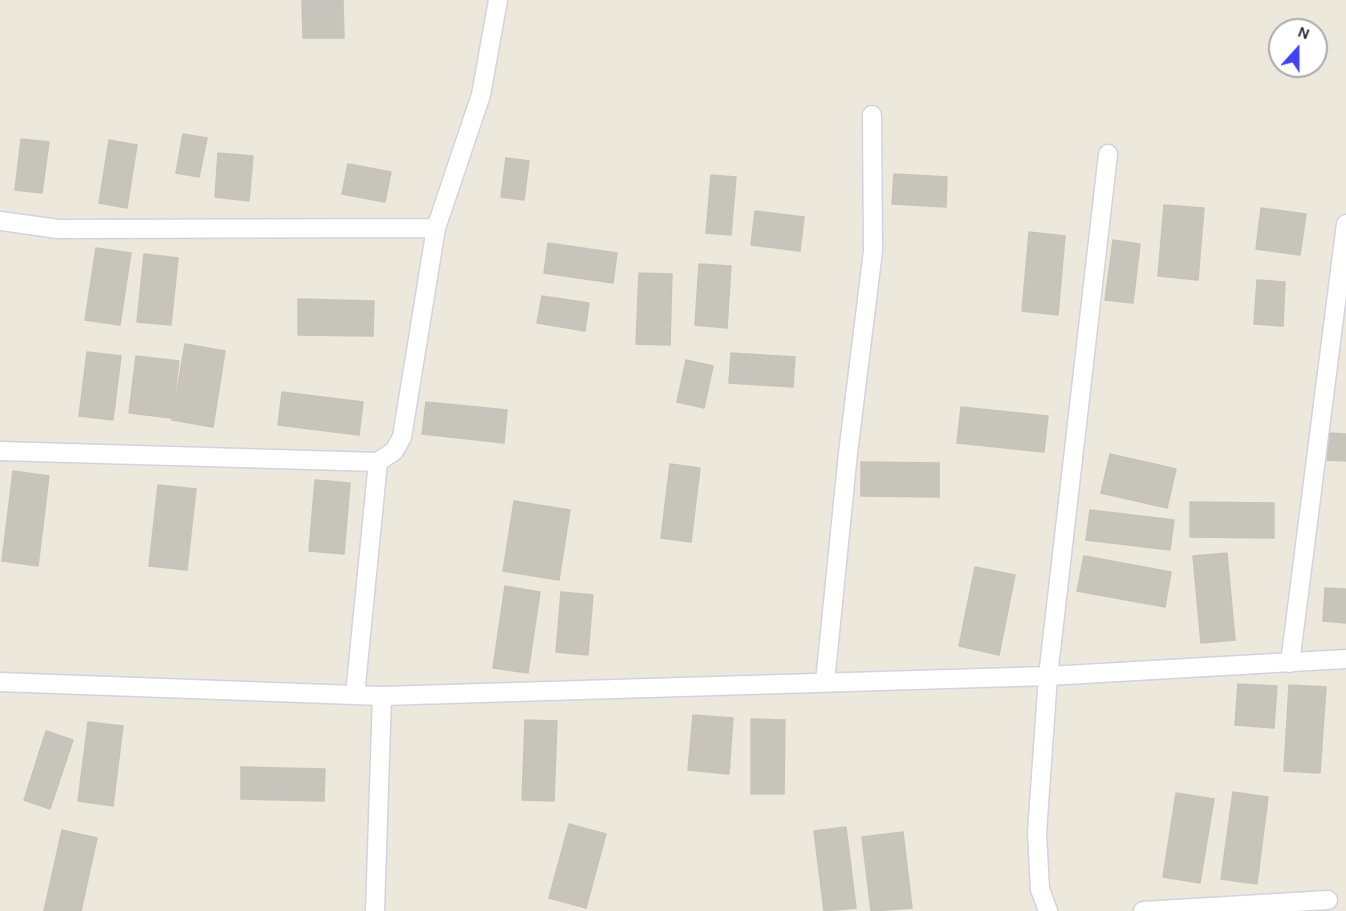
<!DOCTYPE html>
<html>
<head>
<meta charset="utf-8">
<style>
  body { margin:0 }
  #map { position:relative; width:1346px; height:911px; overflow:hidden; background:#ece8dc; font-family:Karla,sans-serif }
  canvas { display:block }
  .north { position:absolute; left:1268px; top:18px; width:60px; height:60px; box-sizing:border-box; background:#fff; border:2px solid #aaa; border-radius:50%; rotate:21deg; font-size:16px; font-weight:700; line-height:24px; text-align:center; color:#2a2a2a }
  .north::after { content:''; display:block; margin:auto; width:21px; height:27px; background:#4142f5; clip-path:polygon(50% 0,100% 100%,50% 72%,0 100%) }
</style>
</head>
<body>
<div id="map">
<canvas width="1346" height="911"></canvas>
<div class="north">N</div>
</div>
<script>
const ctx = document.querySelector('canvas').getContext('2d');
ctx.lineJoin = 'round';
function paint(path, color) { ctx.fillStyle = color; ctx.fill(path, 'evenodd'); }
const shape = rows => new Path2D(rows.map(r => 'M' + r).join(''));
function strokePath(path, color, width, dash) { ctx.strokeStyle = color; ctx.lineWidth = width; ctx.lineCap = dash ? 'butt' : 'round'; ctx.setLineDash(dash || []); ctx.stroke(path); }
const building = shape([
  [302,0,343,0,344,38,303,38,302,0],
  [183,134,207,138,199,177,176,173,183,134],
  [21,139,49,142,42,193,15,190,21,139],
  [109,140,137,145,127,208,99,203,109,140],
  [218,153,253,156,249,201,215,197,218,153],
  [506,158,529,161,524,200,501,197,506,158],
  [348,164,391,172,385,202,342,194,348,164],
  [894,174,947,177,946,207,892,204,894,174],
  [711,175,736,177,731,235,706,233,711,175],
  [1164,205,1204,208,1198,280,1158,276,1164,205],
  [1261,208,1306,214,1300,255,1256,249,1261,208],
  [755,211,804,217,800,251,751,245,755,211],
  [1029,232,1065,236,1058,315,1022,311,1029,232],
  [1113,240,1140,244,1133,303,1105,300,1113,240],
  [548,243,617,253,613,283,544,273,548,243],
  [96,248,131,253,120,325,85,320,96,248],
  [144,254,178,258,171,325,137,322,144,254],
  [699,264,731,266,727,328,695,325,699,264],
  [639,273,672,274,670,345,636,344,639,273],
  [1257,280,1285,282,1283,326,1254,324,1257,280],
  [542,296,589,303,585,331,537,323,542,296],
  [298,299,374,301,373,336,298,335,298,299],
  [185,344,225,351,213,427,172,420,185,344],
  [87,352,121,356,113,420,79,416,87,352],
  [731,353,795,357,793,387,729,383,731,353],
  [136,356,179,361,172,418,129,413,136,356],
  [686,360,713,366,704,408,677,402,686,360],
  [282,392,363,402,359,435,278,425,282,392],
  [426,402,507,410,504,443,422,434,426,402],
  [961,407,1048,416,1044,452,957,443,961,407],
  [1328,433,1346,434,1346,461,1327,460,1328,433],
  [1110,454,1176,469,1167,508,1101,493,1110,454],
  [861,462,939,463,939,497,861,496,861,462],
  [670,464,700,468,691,542,661,538,670,464],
  [13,471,49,476,38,566,2,561,13,471],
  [315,480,350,483,344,554,309,551,315,480],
  [158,485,196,489,187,570,149,566,158,485],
  [514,501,570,510,559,580,503,571,514,501],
  [1190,502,1274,503,1274,538,1190,537,1190,502],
  [1090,510,1174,520,1170,550,1086,540,1090,510],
  [1227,553,1235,640,1201,643,1193,556,1227,553],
  [1084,556,1171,572,1165,607,1077,591,1084,556],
  [975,567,1015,575,999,655,959,646,975,567],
  [505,586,540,592,528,673,493,668,505,586],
  [1325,588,1346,589,1346,623,1323,621,1325,588],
  [561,592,593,595,588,655,556,652,561,592],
  [1238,684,1277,686,1274,728,1235,725,1238,684],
  [1289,685,1326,687,1320,773,1284,771,1289,685],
  [693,715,733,718,729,774,688,770,693,715],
  [751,719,785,720,784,794,751,794,751,719],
  [525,720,557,721,554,801,522,800,525,720],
  [88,722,123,726,113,806,78,801,88,722],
  [46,731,73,740,50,809,24,800,46,731],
  [241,767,325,769,324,801,241,799,241,767],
  [1233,792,1268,797,1257,884,1221,879,1233,792],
  [1176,793,1214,799,1200,883,1163,877,1176,793],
  [569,824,606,834,586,908,549,898,569,824],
  [846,827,856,908,824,911,814,831,846,827],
  [62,830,97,838,81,911,44,911,62,830],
  [903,832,912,908,871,911,862,837,903,832]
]);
const minor = shape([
  [0,221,58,229,436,228,402,437,394,451,378,462,0,451],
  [436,228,481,95,498,0],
  [1290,663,1346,224],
  [0,682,382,696,1048,676,1346,659],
  [825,682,848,453,873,251,872,115],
  [355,695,378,462],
  [375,911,382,696],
  [1048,911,1040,889,1037,833,1048,676,1108,154],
  [1143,911,1328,900]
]);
paint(building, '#c7c4bc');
strokePath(building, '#c7c4b6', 1.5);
strokePath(minor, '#d2d2e2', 21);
strokePath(minor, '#fff', 18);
</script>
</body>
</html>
